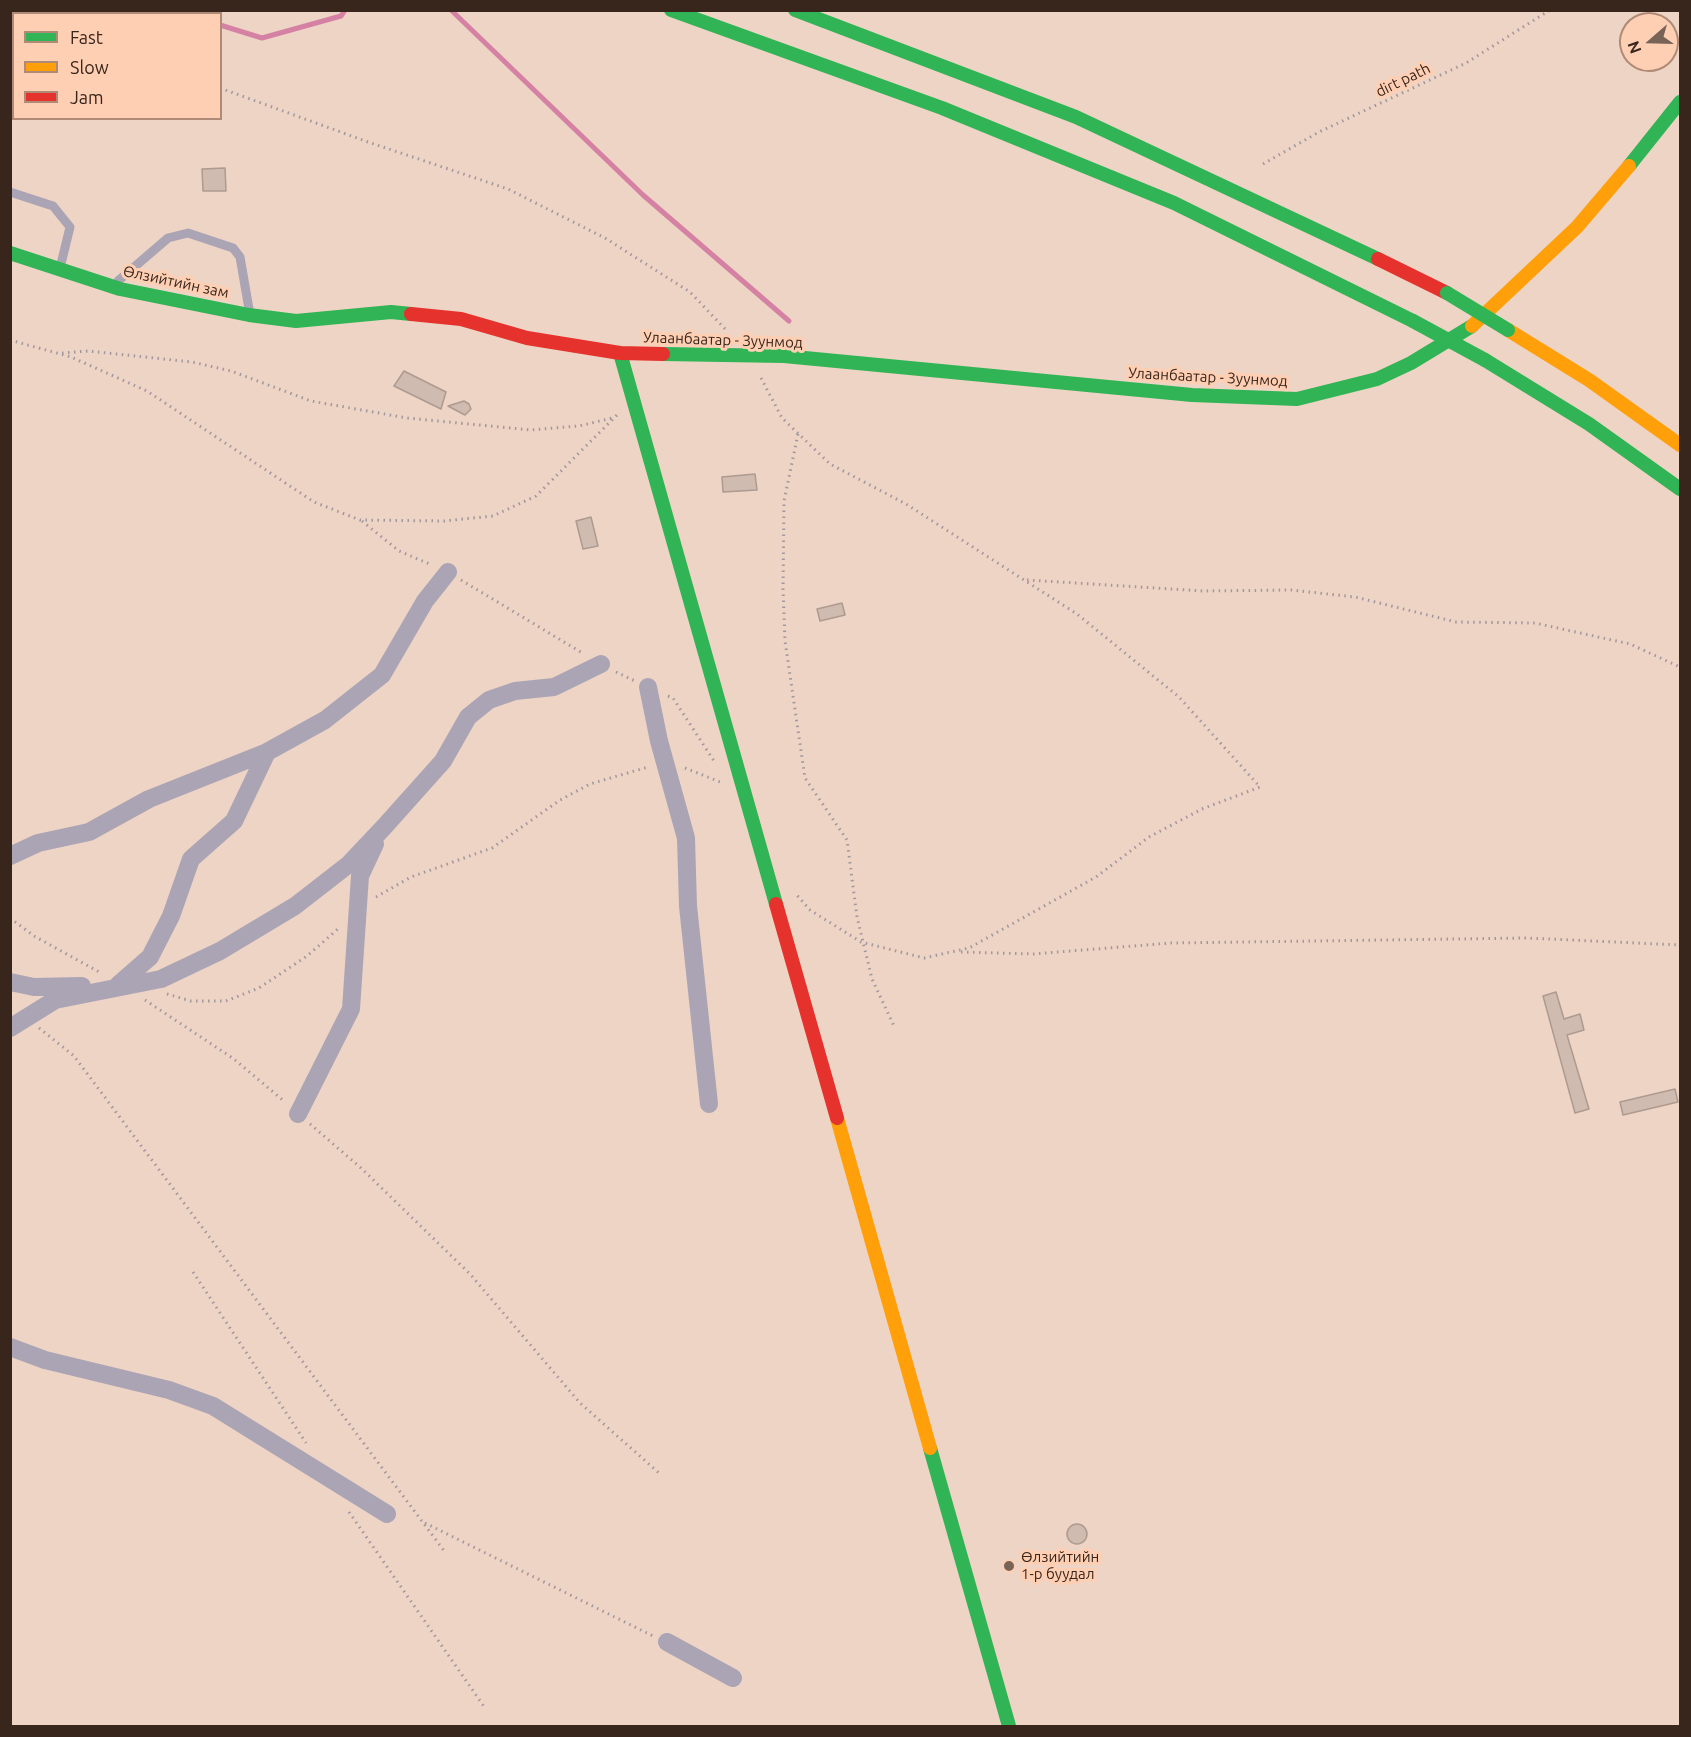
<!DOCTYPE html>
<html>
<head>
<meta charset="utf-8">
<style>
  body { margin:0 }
  #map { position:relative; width:1691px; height:1737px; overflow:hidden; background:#eed4c5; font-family:Ubuntu,sans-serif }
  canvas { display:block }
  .frame { position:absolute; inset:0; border:12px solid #38261c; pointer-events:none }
  .legend { position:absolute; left:12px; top:12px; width:210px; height:108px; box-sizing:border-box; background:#ffcfb4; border:2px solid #af8b77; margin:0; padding:8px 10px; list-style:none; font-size:18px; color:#38261c }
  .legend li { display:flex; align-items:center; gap:12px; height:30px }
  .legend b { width:30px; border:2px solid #af8b77 }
  .north { position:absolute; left:1619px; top:12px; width:60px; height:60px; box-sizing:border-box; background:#ffcfb4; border:2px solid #af8b77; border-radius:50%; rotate:250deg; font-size:16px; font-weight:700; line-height:24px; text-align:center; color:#38261c }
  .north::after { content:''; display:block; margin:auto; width:21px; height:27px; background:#786357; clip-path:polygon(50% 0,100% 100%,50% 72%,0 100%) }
</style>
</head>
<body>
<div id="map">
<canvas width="1691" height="1737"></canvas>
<div class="frame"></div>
<ul class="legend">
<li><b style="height:8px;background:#30b455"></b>Fast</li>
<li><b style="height:8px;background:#ff9f0a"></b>Slow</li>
<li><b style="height:8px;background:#e5322d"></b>Jam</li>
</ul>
<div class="north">N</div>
</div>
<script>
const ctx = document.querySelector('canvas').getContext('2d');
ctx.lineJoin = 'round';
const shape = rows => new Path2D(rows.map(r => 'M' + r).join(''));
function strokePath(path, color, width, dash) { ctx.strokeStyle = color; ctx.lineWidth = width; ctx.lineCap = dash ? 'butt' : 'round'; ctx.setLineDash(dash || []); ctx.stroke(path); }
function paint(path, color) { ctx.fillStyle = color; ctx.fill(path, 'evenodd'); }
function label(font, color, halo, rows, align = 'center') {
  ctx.font = font + ' Ubuntu,sans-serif'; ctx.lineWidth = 6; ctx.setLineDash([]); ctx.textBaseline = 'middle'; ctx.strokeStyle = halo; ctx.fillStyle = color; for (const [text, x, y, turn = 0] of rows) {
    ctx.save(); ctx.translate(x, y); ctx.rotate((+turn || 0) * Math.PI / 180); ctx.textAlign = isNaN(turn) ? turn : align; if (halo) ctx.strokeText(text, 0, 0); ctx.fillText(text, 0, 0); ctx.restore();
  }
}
const stream = shape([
  [179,10,188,14],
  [451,10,643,195,789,321],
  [220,25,262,38,341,16,345,10]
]);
const building = shape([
  [225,168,226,191,203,191,202,169,225,168],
  [404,371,446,392,441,409,394,386,404,371],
  [464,401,469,404,471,409,465,415,448,406,464,401],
  [755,474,757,490,723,492,722,477,755,474],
  [591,517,598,546,583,549,576,521,591,517],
  [842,603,845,615,820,621,817,609,842,603],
  [1556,992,1564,1019,1580,1014,1584,1030,1567,1035,1589,1109,1575,1113,1543,996,1556,992],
  [1675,1089,1678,1102,1623,1115,1620,1102,1675,1089],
  '1067 1534a10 10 0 1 1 20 0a10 10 0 1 1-20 0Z'
]);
const path = shape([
  [42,10,48,14],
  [220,88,368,142,508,189,605,238,690,292,728,332],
  [1263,164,1319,132,1466,63,1550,10],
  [10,340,71,357,147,391,314,502,360,520,444,521,493,516,536,496,617,415],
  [62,353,88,351,192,362,231,371,311,401,407,418,531,430,579,426,612,418],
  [761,378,782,418,830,464,906,504,1077,614,1179,697,1260,787,1202,809,1149,837,1096,877,969,948,924,958,861,942,810,910,795,893],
  [798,434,784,501,783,589,785,641,805,778,847,840,857,917,872,979,894,1026],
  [362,521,399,551,432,565],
  [461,580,584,654],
  [1027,580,1203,591,1291,590,1355,597,1456,622,1535,623,1630,644,1680,667],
  [616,672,635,681],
  [668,696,673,698,714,761],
  [685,768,720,782],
  [376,897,411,877,492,848,560,800,590,784,648,767],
  [10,918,34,936,101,973],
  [961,952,1033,954,1171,943,1527,938,1680,945],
  [167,994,191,1001,226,1001,259,988,307,956,338,929],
  [145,1000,234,1059,285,1102],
  [39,1028,74,1056,445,1552],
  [310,1124,361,1168,470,1274,580,1403,659,1473],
  [193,1272,306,1443],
  [349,1512,485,1708],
  [425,1523,653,1636]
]);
const lane = shape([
  [10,192,53,206,70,227,61,264],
  [118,281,168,238,188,233,233,248,240,257,249,309]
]);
const street = shape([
  [648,687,659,741,686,838,688,906,709,1104],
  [10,856,38,843,89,832,149,799,267,752,325,720,382,675,425,601,448,572],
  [10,982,34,987,82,986],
  [118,985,150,957,171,916,191,859,234,821,267,752],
  [10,1028,55,1000,161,979,220,951,295,906,349,864,384,827,443,761,468,717,489,700,515,691,554,687,601,664],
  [298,1114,351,1009,360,876,375,844],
  [10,1347,45,1360,169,1390,213,1406,387,1514],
  [667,1642,733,1678]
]);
const fast = shape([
  [671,10,942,108,1174,203,1413,321],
  [795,10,1076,117,1378,259],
  [1629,166,1680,102],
  [10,253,120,289,249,315,296,321,391,312,411,314],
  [620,353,776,904],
  [663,354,784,356,1192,395,1297,399,1377,379,1411,363,1472,326],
  [1485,360,1589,424,1680,489],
  [930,1448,1009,1726]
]);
const slow = shape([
  [1472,326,1577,227,1629,166],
  [1508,330,1589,380,1680,445],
  [837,1118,930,1448]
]);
const jam = shape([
  [1378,259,1447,293],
  [411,314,461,319,527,338,620,353,663,354],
  [776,904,837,1118]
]);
const fastBridge = shape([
  [1447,293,1508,330],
  [1413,321,1485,360]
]);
const markers = [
  [1009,1566,6,"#786357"]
];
const streetNames = [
  ["dirt path",1403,80,-26],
  ["Өлзийтийн зам",176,282,12],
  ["Улаанбаатар - Зуунмод",723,340,2],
  ["Улаанбаатар - Зуунмод",1208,377,3]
];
const poiNames = [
  ["Өлзийтийн",1021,1557],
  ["1-р буудал",1021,1574]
];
strokePath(stream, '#d581a3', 5);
paint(building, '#cfbbaf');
strokePath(building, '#ae9a8f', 1.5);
strokePath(path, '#a1979e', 3, [1.5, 4.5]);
strokePath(lane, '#aba4b5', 9);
strokePath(street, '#aba4b5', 18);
strokePath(fast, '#30b455', 14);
strokePath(slow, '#ff9f0a', 14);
strokePath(jam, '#e5322d', 14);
strokePath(fastBridge, '#30b455', 14);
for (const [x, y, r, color] of markers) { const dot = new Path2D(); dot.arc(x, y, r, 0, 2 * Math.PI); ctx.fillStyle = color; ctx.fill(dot); strokePath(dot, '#ffcfb4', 2); }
label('15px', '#38261c', '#ffcfb4', streetNames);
label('15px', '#38261c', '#ffcfb4', poiNames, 'left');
</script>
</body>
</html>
